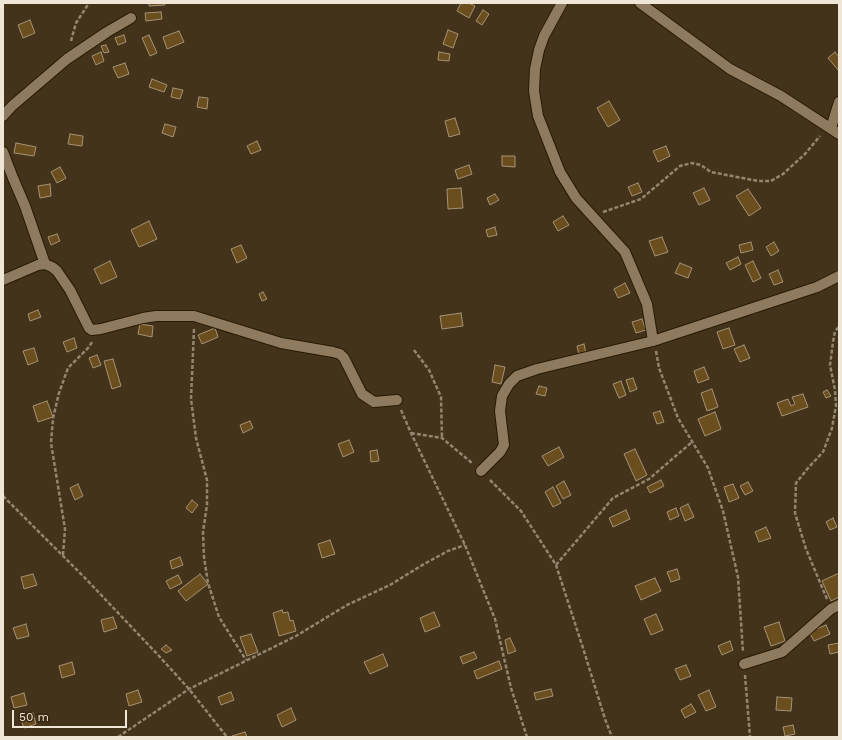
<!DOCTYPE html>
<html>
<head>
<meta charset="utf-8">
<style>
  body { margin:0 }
  #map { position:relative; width:842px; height:740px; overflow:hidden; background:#43331a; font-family:"Work Sans",sans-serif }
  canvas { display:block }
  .frame { position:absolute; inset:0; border:4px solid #f0e6d7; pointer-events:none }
  .scale { position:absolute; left:12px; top:710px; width:115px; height:18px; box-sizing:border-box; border:2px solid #f0e6d7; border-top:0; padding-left:5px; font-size:12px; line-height:14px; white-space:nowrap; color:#f0e6d7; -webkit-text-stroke:3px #382910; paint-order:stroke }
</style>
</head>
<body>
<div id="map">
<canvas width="842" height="740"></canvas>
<div class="frame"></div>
<div class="scale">50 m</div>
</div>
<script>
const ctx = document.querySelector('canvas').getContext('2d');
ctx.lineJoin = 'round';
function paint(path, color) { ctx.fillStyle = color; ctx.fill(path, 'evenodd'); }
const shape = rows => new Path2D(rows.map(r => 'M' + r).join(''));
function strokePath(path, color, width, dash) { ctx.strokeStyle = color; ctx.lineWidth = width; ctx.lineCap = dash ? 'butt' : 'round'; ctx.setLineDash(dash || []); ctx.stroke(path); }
const building = shape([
  [149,3,165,3,165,5,149,6,149,3],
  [461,3,469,3,475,6,469,18,457,11,461,3],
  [483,10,489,14,482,25,476,21,483,10],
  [161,12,162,19,146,21,145,13,161,12],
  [30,20,35,33,23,38,18,25,30,20],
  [448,30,458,34,453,48,443,44,448,30],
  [179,31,184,42,167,49,163,37,179,31],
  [124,35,126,42,118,45,115,38,124,35],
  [149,35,157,53,150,56,142,38,149,35],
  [106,45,109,52,104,53,101,46,106,45],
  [101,52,104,61,96,65,92,56,101,52],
  [439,52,450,54,449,61,438,60,439,52],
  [835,52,839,57,839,71,828,58,835,52],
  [125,63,129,74,118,78,113,67,125,63],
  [152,79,167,85,164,92,149,87,152,79],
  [173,88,183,90,180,99,171,97,173,88],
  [199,97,208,98,207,109,197,107,199,97],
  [609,101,620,120,608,127,597,108,609,101],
  [455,118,460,134,449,137,445,121,455,118],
  [165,124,176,127,173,137,162,133,165,124],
  [70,134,83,136,82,146,68,144,70,134],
  [257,141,261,150,251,154,247,146,257,141],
  [16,143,36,147,34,156,14,153,16,143],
  [666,146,670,156,658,162,653,151,666,146],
  [502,156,515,156,515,167,502,166,502,156],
  [469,165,472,174,458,179,455,170,469,165],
  [60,167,66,178,57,183,51,172,60,167],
  [638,183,642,192,632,196,628,187,638,183],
  [50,184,51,196,40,198,38,186,50,184],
  [461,188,463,208,448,209,447,189,461,188],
  [704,188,710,200,699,205,693,193,704,188],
  [748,189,761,208,749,216,736,196,748,189],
  [495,194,499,200,490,205,487,198,495,194],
  [563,216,569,225,558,231,553,222,563,216],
  [149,221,157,239,139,247,131,230,149,221],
  [495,227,497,235,488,237,486,230,495,227],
  [57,234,60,241,51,245,48,237,57,234],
  [662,237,668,252,655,256,649,241,662,237],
  [751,242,753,250,741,253,739,245,751,242],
  [774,242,779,251,771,256,766,247,774,242],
  [241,245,247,258,237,263,231,249,241,245],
  [738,257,741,264,730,270,726,263,738,257],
  [110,261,117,277,101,284,94,269,110,261],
  [753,261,761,278,753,282,745,265,753,261],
  [680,263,692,268,688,278,675,273,680,263],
  [778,270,783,282,774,285,769,274,778,270],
  [625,283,630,293,618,298,614,289,625,283],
  [263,292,267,299,262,301,259,294,263,292],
  [38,310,41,317,30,321,28,314,38,310],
  [461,313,463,326,442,329,440,316,461,313],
  [642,319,646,330,636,333,632,322,642,319],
  [140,324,153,326,152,337,138,334,140,324],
  [215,328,218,337,202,344,198,335,215,328],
  [729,328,735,345,723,349,717,332,729,328],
  [74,338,77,348,67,352,63,342,74,338],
  [584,344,586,354,579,355,577,346,584,344],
  [744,345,750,358,740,362,734,349,744,345],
  [34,348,38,361,28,365,23,351,34,348],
  [97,355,101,365,93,368,89,358,97,355],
  [113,359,121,386,112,389,104,361,113,359],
  [495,365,505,367,501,384,492,382,495,365],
  [704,367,709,379,698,383,694,371,704,367],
  [633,378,637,389,630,392,626,380,633,378],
  [621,381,626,395,619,398,613,384,621,381],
  [539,386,547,388,545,396,536,394,539,386],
  [712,389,718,407,707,411,701,393,712,389],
  [827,390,831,396,826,398,823,392,827,390],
  [803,394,808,407,782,416,777,403,788,399,791,406,795,404,792,397,803,394],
  [47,401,53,417,38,422,33,406,47,401],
  [660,411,664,422,657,424,653,413,660,411],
  [715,412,721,429,705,436,698,419,715,412],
  [250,421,253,428,243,433,240,425,250,421],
  [349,440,354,452,343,457,338,444,349,440],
  [559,447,564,457,548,466,542,456,559,447],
  [635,449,647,475,636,481,624,454,635,449],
  [377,450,379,461,371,462,370,451,377,450],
  [661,480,664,486,650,493,647,487,661,480],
  [564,481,571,495,563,499,556,486,564,481],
  [748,482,753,491,745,495,740,486,748,482],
  [78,484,83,496,75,500,70,488,78,484],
  [733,484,739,498,729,502,724,487,733,484],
  [553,487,561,503,553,507,545,492,553,487],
  [192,500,198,505,192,513,186,508,192,500],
  [688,504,694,517,685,521,680,508,688,504],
  [676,508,679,516,670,520,667,512,676,508],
  [626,510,630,519,613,527,609,518,626,510],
  [833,518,837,527,830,530,826,522,833,518],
  [766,527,771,538,759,542,755,532,766,527],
  [330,540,335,554,322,558,318,544,330,540],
  [180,557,183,565,172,569,170,561,180,557],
  [677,569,680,579,671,582,667,572,677,569],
  [839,573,839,597,831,601,822,581,839,573],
  [33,574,37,585,24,589,21,577,33,574],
  [200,574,208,584,186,601,178,591,200,574],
  [178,575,182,583,170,589,166,581,178,575],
  [655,578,661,591,641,600,635,586,655,578],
  [282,610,283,613,288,612,290,621,293,620,296,631,279,636,273,613,282,610],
  [434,612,440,626,425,632,420,618,434,612],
  [656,614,663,630,651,635,644,619,656,614],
  [113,617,117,628,104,632,101,620,113,617],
  [779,622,785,641,771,646,764,627,779,622],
  [26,624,29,636,17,639,13,628,26,624],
  [826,625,830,634,814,641,809,632,826,625],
  [251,634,258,652,247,656,240,637,251,634],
  [510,638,516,651,508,654,505,640,510,638],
  [730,641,733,650,722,655,718,646,730,641],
  [839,643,839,652,830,654,828,645,839,643],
  [166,645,172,650,166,653,161,649,166,645],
  [474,652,477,658,463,664,460,657,474,652],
  [383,654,388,666,370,674,364,662,383,654],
  [499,661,502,669,477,679,474,671,499,661],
  [72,662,75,674,62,678,59,666,72,662],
  [686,665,691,676,680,680,675,669,686,665],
  [551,689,553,696,536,700,534,693,551,689],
  [138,690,142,702,129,706,126,694,138,690],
  [709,690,716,707,706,711,698,695,709,690],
  [231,692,234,700,221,705,218,697,231,692],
  [24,693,27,705,14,708,11,697,24,693],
  [777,697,792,698,791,711,776,710,777,697],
  [691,704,696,712,685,718,681,710,691,704],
  [291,708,296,720,282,727,277,715,291,708],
  [33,713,36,724,24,728,20,717,33,713],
  [793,725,795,734,785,736,783,727,793,725],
  [245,732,247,737,233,737,232,736,245,732]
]);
const path = shape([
  [71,41,76,23,89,3],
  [603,212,641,199,680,166,692,163,701,165,711,172,758,181,771,181,783,174,805,154,820,136],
  [194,329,191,399,196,438,207,480,207,505,203,532,204,557,208,583,219,617,246,660],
  [414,350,429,370,441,397,442,438],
  [656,351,659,368,678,418,708,468,723,511,738,577,743,652],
  [401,410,411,433,465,545,495,619,511,688,527,737],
  [411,433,442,438,472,463],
  [490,480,521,511,556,565,583,648,605,719,612,737],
  [3,496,86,579,159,656,189,689,227,737],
  [63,555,65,529,51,443,53,418,59,393,68,368,89,347,92,342],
  [556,565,613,498,649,479,692,442],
  [827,599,806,549,795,513,796,483,808,468,823,452,832,428,836,406,835,390,830,365,833,342,835,331,839,327],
  [745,675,750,737],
  [118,737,189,689,296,636,347,605,390,585,424,564,448,551,465,545]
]);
const street = shape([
  [562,3,544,36,539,50,535,69,534,91,538,116,560,172,576,198,625,252,647,304,653,341],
  [640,3,730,69,781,96,839,134],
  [3,116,12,106,67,59,107,32,131,18],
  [831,128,839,102],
  [3,152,13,178,25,206,45,264],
  [3,280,38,265,45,264,52,267,57,271,70,290,89,328,92,330,101,329,143,318,156,316,194,316,281,343,333,352,340,354,344,358,362,394,374,402,397,400],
  [481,471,500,452,504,445,500,411,502,396,509,384,517,376,537,369,653,341,817,287,839,276],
  [744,664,782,652,831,609,839,605]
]);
paint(building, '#6b4e1e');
strokePath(building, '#a59277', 1);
strokePath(street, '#291a02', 12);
strokePath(path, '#938671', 2.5, [4, 2]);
strokePath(street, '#8d7a5f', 10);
</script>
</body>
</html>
